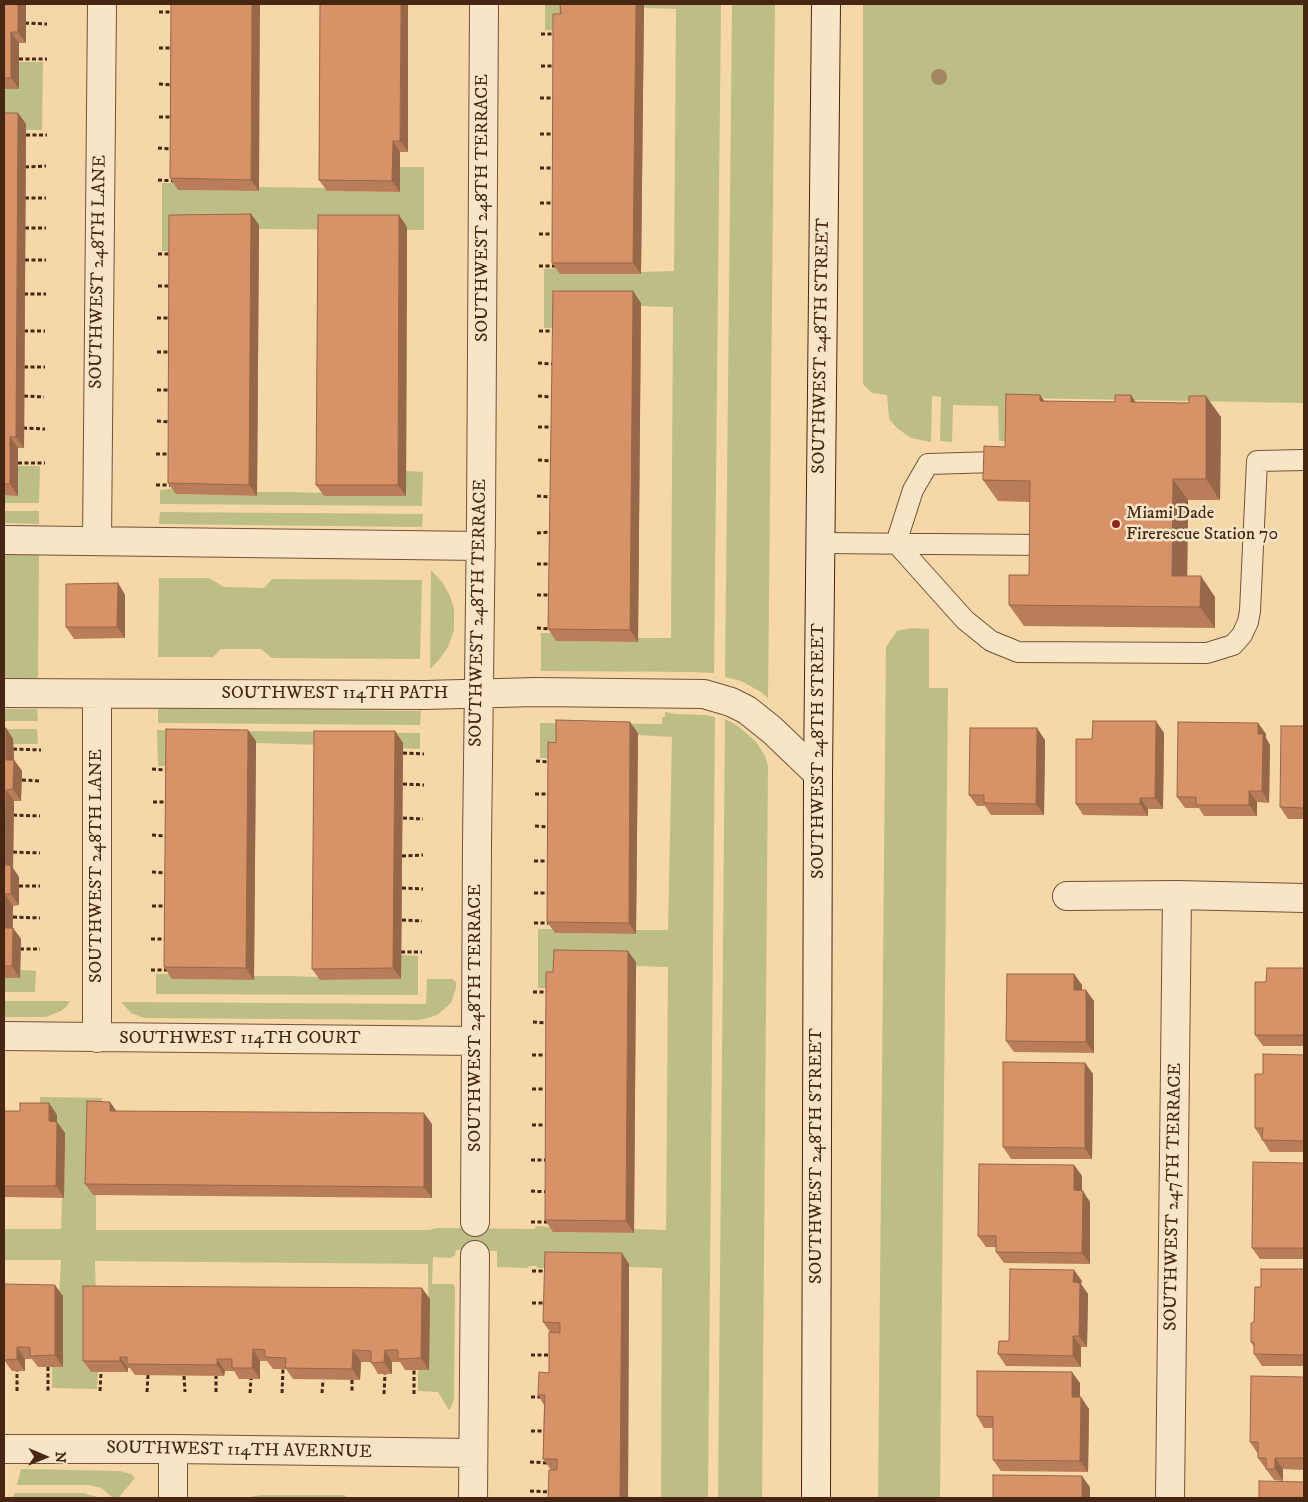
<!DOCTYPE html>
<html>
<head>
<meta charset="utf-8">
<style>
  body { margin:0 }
  #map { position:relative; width:1308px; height:1502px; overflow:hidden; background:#f5d7a8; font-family:"IM FELL DW Pica",serif }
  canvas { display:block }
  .frame { position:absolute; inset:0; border:5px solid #482614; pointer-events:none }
  .north { position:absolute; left:20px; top:1432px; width:50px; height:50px; -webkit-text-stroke:4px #f8e5c6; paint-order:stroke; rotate:91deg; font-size:14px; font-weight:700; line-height:20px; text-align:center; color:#482614 }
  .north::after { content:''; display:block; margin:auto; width:18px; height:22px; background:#482614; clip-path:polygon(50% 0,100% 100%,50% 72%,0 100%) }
</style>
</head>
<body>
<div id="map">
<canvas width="1308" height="1502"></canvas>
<div class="frame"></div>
<div class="north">N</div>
</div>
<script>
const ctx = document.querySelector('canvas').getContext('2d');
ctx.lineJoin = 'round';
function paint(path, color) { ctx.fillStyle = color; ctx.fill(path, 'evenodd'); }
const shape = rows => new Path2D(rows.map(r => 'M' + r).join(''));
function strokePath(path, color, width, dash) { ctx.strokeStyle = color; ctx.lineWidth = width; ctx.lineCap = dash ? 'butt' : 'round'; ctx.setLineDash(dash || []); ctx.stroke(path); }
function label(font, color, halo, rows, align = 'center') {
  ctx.font = font + ' "IM FELL DW Pica",serif'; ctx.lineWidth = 5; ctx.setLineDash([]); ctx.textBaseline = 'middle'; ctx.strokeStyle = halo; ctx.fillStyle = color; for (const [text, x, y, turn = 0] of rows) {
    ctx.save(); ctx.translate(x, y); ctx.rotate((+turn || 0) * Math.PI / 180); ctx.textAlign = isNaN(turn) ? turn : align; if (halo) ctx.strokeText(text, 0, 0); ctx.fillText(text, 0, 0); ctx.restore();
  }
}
const green = shape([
  [545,4,721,4,714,673,692,672,541,671,541,633,556,633,556,641,638,642,638,638,671,638,673,307,641,306,560,328,544,328,544,269,560,268,561,274,641,274,641,272,674,271,676,9,644,8,643,5,561,31,545,30],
  [732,4,775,4,768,698,761,692,741,681,725,677],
  [863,4,1304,4,1304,403,1021,398,1020,441,999,441,998,406,953,405,952,442,940,441,941,397,932,396,931,442,911,438,897,428,889,419,887,395,872,393,863,384],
  [19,62,43,62,42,130,26,130,4,124,4,89,19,89],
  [400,167,424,167,424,230,259,229,177,251,162,251,162,183,178,183,179,190,259,191,259,187,327,188,328,191,400,192],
  [18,466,40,466,39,503,4,503,4,495,18,495],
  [406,471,423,472,422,506,160,504,160,490,176,488,176,494,256,496,257,492,290,492,324,493,324,496,405,496],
  [4,511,39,511,39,524,4,523],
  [160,512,423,514,422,527,159,524],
  [4,554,39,554,38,679,4,679],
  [431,570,443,583,450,596,454,609,454,630,448,647,438,661,430,669],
  [159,578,209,578,224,587,264,588,272,579,422,580,420,659,272,658,261,649,221,649,213,657,158,657],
  [911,628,929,629,929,688,948,688,940,1498,878,1498,886,647,897,631],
  [158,708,421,711,420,725,158,723],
  [4,709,37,709,38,721,4,721],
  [665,712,675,714,705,715,715,717,708,1498,661,1498,662,1268,629,1267,537,1268,537,1266,529,1266,528,1268,497,1267,497,1251,456,1250,455,1255,451,1258,433,1257,432,1284,453,1284,455,1288,454,1398,452,1405,449,1410,438,1392,418,1391,418,1370,429,1369,428,1264,95,1261,96,1297,92,1372,98,1372,97,1389,52,1388,52,1367,63,1366,63,1297,59,1296,61,1260,4,1260,4,1229,61,1229,62,1198,64,1197,65,1133,57,1133,40,1114,40,1097,102,1098,93,1195,96,1195,96,1230,429,1230,437,1228,535,1229,536,1226,553,1227,553,1232,633,1233,634,1229,666,1230,668,967,636,966,554,988,538,988,538,929,555,929,555,933,636,934,636,930,668,930,672,737,638,735,638,733,556,758,540,758,540,723,662,724,662,717,665,717],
  [725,719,738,726,756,742,765,756,768,766,762,1498,718,1498],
  [4,729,37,729,38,744,13,744],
  [157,730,420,733,420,749,322,745,256,743,255,741,174,766,158,766],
  [401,955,418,956,418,995,156,994,156,974,172,974,172,979,254,980,254,976,287,976,320,977,320,980,401,979],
  [20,970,36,971,35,992,4,992,4,978],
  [427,979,452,979,456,982,456,988,451,1003,437,1015,428,1018,418,1020,144,1018,131,1013,121,1002,426,1004],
  [4,1001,70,1001,66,1007,61,1011,46,1017,4,1017],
  [21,1469,120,1471,131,1474,135,1478,118,1498,113,1498,101,1488,89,1485,17,1485],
  [15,1493,84,1493,100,1498,12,1498],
  [263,1495,344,1495,348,1498,248,1498,254,1496]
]);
const path = shape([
  [159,12,173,12],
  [25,23,47,24],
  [541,34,556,34],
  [159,48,173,48],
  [19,59,47,59],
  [541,66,555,66],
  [159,84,173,85],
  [540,98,555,98],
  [159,117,173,117],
  [540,134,555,134],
  [26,135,47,135],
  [158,148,173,149],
  [25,167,46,166],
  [540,168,555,168],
  [158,180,175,181],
  [25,198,46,198],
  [540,203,555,203],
  [25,228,46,228],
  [539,234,555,234],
  [158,254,171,254],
  [25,260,46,260],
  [539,266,557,266],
  [158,286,171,286],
  [24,294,46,294],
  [157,318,171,318],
  [24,331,45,331],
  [539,331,554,331],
  [157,352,171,352],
  [538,363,554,364],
  [24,367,45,367],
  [157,390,170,390],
  [24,396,44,397],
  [538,396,553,397],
  [157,421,170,422],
  [538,427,553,427],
  [23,428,45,429],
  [156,454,170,454],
  [538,460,553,461],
  [18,463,45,463],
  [156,485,172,485],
  [537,496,552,497],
  [537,533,551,532],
  [537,564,551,564],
  [537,595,551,595],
  [537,628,550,629],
  [13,749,41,750],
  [403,753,424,754],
  [536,761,550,762],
  [152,769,168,770],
  [22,780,40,781],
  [403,784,424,785],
  [535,794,550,794],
  [153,802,168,802],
  [13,815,40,816],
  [403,818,423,819],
  [535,826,549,827],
  [152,835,168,836],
  [13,852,40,853],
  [402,856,423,855],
  [534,861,549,861],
  [152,872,167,873],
  [19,886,40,886],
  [402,888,423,889],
  [534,893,550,893],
  [152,906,167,906],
  [13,917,40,918],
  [402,920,422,921],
  [534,923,552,923],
  [151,939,166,939],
  [20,949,40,949],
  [401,952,422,952],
  [151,970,169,970],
  [533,992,548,992],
  [533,1022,548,1023],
  [532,1055,548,1055],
  [532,1089,548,1089],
  [532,1125,548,1125],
  [531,1160,548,1160],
  [531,1191,548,1192],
  [531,1222,550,1222],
  [532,1271,547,1271],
  [532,1303,546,1303],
  [531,1355,551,1355],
  [48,1367,48,1391],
  [184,1376,185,1392],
  [352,1380,352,1393],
  [17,1391,17,1371],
  [100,1391,101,1373],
  [147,1392,148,1375],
  [216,1392,216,1376],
  [250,1393,251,1379],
  [282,1393,283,1369],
  [322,1393,323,1380],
  [384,1394,385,1374],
  [414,1394,414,1370],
  [531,1397,543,1397],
  [531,1431,546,1431],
  [530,1462,548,1463],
  [530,1491,550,1492]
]);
const lane = shape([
  [820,543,1045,545],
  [896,543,965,620,991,641,1018,652,1207,653,1233,645,1242,635,1248,622,1250,611,1257,461,1304,460],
  [896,543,913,490,928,464,996,462]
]);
const street = shape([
  [4,540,481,546],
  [97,540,102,4],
  [4,693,425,695,536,692,704,694,731,702,747,710,772,730,818,774],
  [1067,896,1177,895,1304,898],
  [4,1036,476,1041],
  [97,1038,97,694],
  [475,1222,477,843,481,519,484,4],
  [4,1449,173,1449,473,1453],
  [173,1498,173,1449],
  [473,1498,475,1255],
  [1170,1498,1177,895]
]);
const secondary = shape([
  [816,1498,818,774,826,4]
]);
const trees = [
  [939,77]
];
const wall = shape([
  [4,4,26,4,26,43,19,43,19,89,4,89],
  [171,4,259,191,178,190,170,178],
  [320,4,408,152,400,152,400,192,327,191,319,180],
  [560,4,643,4,644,5,641,274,560,274,552,263],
  [4,113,18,113,26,124,24,448,18,448,18,496,4,495],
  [251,214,259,225,257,496,176,494,168,483],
  [407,227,406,496,324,496,316,485],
  [641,303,638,642,556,641,548,629],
  [1040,395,1044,401,1136,402,1221,417,1220,500,1188,500,1187,576,1215,597,1215,628,1024,626,1009,605,1029,575,1030,502,998,501,983,480],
  [118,583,125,595,125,638,74,639,66,627],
  [1258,723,1266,734,1266,738,1270,745,1269,803,1257,802,1257,816,1204,816,1199,808,1185,808,1177,797],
  [1304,726,1304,819,1288,819,1280,807],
  [4,728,6,728,13,739,14,760,22,771,21,801,14,801,13,868,19,877,19,905,13,906,13,928,21,939,20,978,4,978],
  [395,731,403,743,401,979,320,980,312,969],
  [638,733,636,934,555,933,547,922,556,743],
  [1164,733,1163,809,1148,809,1148,816,1083,815,1076,804,1092,739],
  [1045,740,1044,815,991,815,985,806,977,806,969,795],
  [256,741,254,980,172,979,164,967],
  [636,962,634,1233,553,1232,545,1220,553,972],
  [1304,968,1304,1046,1263,1046,1255,1035,1266,982],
  [1074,974,1082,985,1082,990,1094,1001,1094,1053,1014,1052,1006,1041],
  [1304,1055,1304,1152,1270,1152,1255,1128],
  [1085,1063,1093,1074,1092,1159,1011,1159,1003,1147],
  [49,1103,57,1115,57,1122,65,1133,64,1198,4,1197,4,1111,20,1111],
  [117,1111,432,1124,432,1198,93,1195,85,1184],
  [1304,1163,1304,1259,1260,1259,1252,1248],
  [1074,1165,1082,1176,1082,1191,1090,1202,1090,1264,1004,1263,996,1252,996,1247,986,1247,978,1236],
  [629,1264,628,1498,548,1498,551,1470,543,1459,544,1405,538,1395,549,1373,550,1332,543,1322],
  [1304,1269,1304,1366,1262,1366,1254,1354,1254,1347,1251,1342,1261,1287],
  [1082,1281,1081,1284,1088,1294,1087,1347,1081,1347,1081,1367,1006,1366,998,1354,1009,1341],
  [63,1296,63,1367,38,1367,32,1359,25,1359,25,1371,12,1371,4,1360],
  [430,1299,429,1370,405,1370,400,1362,392,1362,392,1374,378,1374,371,1362,361,1362,360,1380,293,1379,286,1369,273,1369,267,1361,260,1361,260,1379,239,1379,234,1371,225,1371,224,1376,135,1375,130,1368,128,1368,128,1372,91,1372,83,1361],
  [1304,1377,1304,1470,1283,1469,1283,1481,1274,1480,1258,1458,1258,1454,1250,1442],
  [1080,1383,1080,1397,1089,1409,1088,1472,1001,1471,993,1460,993,1428,984,1428,977,1416]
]);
const shadedWall = shape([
  [18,4,26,4,26,43,18,32],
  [252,4,260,4,259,191,251,180],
  [401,4,408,4,408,152,400,141],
  [636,4,643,4,644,5,641,274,633,263],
  [11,32,19,43,19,89,11,78],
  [18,113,26,124,24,448,16,437],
  [393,141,400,152,400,192,392,181],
  [251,214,259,225,257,496,249,485],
  [399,215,407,227,406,496,398,485],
  [633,291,641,303,638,642,630,630],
  [1040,395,1055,416,1040,401],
  [1131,395,1145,416,1131,402],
  [1206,396,1221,417,1220,500,1206,479],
  [10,437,18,448,18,496,10,484],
  [1173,479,1188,500,1187,597,1172,576],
  [1201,576,1215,597,1215,628,1200,607],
  [118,583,125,595,125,638,117,627],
  [1156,721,1164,733,1163,809,1155,798],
  [630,722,638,733,636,934,629,923],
  [1258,723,1266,734,1266,738,1270,745,1269,803,1262,791,1258,734],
  [6,728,13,739,14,760,22,771,21,801,13,789,6,760],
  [1037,728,1045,740,1044,815,1036,804],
  [248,730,256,741,254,980,246,968],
  [395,731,403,743,401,979,393,968],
  [6,790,14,801,13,868,19,877,19,905,11,894,5,865],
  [1249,791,1257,802,1257,816,1249,805],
  [1140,798,1148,809,1148,816,1140,804],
  [5,894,13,906,12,940,5,928],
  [13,928,21,939,20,978,12,966],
  [628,951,636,962,634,1233,626,1221],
  [1074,974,1082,985,1082,1001,1074,990],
  [1086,990,1094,1001,1094,1053,1086,1042],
  [1085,1063,1093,1074,1092,1159,1085,1148],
  [110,1102,118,1113,110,1111],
  [49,1103,57,1115,57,1133,49,1121],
  [424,1113,432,1124,432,1198,424,1187],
  [57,1122,65,1133,64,1198,56,1186],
  [1074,1165,1082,1176,1082,1202,1074,1190],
  [1083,1191,1090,1202,1090,1264,1082,1253],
  [622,1253,629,1264,628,1498,620,1498],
  [1074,1270,1082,1281,1081,1284,1088,1294,1087,1347,1079,1336,1073,1282],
  [55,1285,63,1296,63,1367,55,1355],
  [422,1288,430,1299,429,1370,421,1358],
  [1073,1336,1081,1347,1081,1367,1073,1356],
  [17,1347,25,1359,25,1371,17,1359],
  [253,1349,260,1361,260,1379,252,1368],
  [353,1350,361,1362,360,1380,352,1369],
  [385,1350,392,1362,392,1374,384,1362],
  [120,1357,128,1368,128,1372,120,1361],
  [217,1359,225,1371,224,1376,217,1365],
  [1072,1372,1080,1383,1080,1408,1072,1397],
  [1081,1397,1089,1409,1088,1472,1080,1461],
  [1275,1458,1283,1469,1283,1481,1275,1469],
  [1082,1476,1090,1487,1090,1498,1082,1498]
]);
const building = shape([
  [4,4,18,4,18,32,11,32,11,78,4,78,4,4],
  [171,4,252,4,251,180,170,178,171,4],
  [320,4,401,4,400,141,393,141,392,181,319,180,320,4],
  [560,4,636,4,633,263,552,263,553,14,561,14,560,4],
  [4,113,18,113,16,437,10,437,10,484,4,484,4,113],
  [251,214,249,485,168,483,169,215,251,214],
  [318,215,399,215,398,485,316,485,318,215],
  [553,291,633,291,630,630,548,629,553,291],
  [1006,394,1040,395,1040,401,1115,402,1115,395,1131,395,1131,402,1189,403,1189,396,1206,396,1206,479,1173,479,1172,576,1201,576,1200,607,1009,605,1009,575,1029,575,1030,481,983,480,984,446,1005,447,1006,394],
  [118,583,117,627,66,627,66,584,118,583],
  [556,720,630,722,629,923,547,922,548,742,556,743,556,720],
  [1093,721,1156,721,1155,798,1140,798,1140,804,1076,804,1076,739,1092,739,1093,721],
  [1178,722,1258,723,1258,734,1263,734,1262,791,1249,791,1249,805,1196,805,1196,797,1177,797,1178,722],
  [1281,726,1304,726,1304,808,1280,807,1281,726],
  [4,728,6,728,6,760,14,760,13,789,6,790,5,865,11,865,11,894,5,894,5,928,13,928,12,966,4,966,4,728],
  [970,728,1037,728,1036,804,984,803,984,795,969,795,970,728],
  [166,729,248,730,246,968,164,967,166,729],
  [314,731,395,731,393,968,312,969,314,731],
  [554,950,628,951,626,1221,545,1220,546,972,553,972,554,950],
  [1267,968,1304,968,1304,1035,1255,1035,1255,982,1266,982,1267,968],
  [1007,974,1074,974,1074,990,1086,990,1086,1042,1006,1041,1007,974],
  [1263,1054,1304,1055,1304,1141,1262,1140,1263,1128,1255,1128,1255,1074,1263,1074,1263,1054],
  [1003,1062,1085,1063,1085,1148,1003,1147,1003,1062],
  [87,1101,110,1102,110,1111,424,1113,424,1187,85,1184,87,1101],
  [20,1103,49,1103,49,1121,57,1122,56,1186,4,1186,4,1111,20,1111,20,1103],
  [1253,1162,1304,1163,1304,1248,1252,1248,1253,1162],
  [979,1164,1074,1165,1074,1190,1083,1191,1082,1253,996,1252,996,1236,978,1236,979,1164],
  [545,1252,622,1253,620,1498,548,1498,549,1470,557,1470,557,1459,543,1459,545,1395,538,1395,539,1372,549,1373,549,1332,560,1333,560,1323,543,1322,545,1252],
  [1010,1269,1074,1270,1073,1282,1080,1283,1079,1336,1073,1336,1073,1356,998,1354,999,1341,1009,1341,1010,1269],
  [1261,1269,1304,1269,1304,1355,1254,1354,1254,1342,1251,1342,1251,1323,1254,1322,1255,1287,1261,1287,1261,1269],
  [4,1284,55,1285,55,1355,30,1356,30,1347,17,1347,17,1359,4,1360,4,1284],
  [83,1286,422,1288,421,1358,398,1359,398,1350,385,1350,384,1362,371,1363,371,1351,353,1350,352,1369,285,1368,286,1358,265,1357,265,1350,253,1349,252,1368,232,1368,232,1359,217,1359,217,1365,127,1364,127,1357,120,1357,120,1361,83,1361,83,1286],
  [977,1371,1072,1372,1072,1397,1081,1397,1080,1461,993,1460,993,1417,977,1416,977,1371],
  [1251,1376,1304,1377,1304,1458,1275,1458,1275,1469,1266,1469,1266,1458,1258,1458,1258,1442,1250,1442,1251,1376],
  [993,1475,1082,1476,1082,1498,993,1498,993,1475],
  [1259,1481,1304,1482,1304,1498,1259,1498,1259,1481]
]);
const markers = [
  [1116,524,5,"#8f2418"]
];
const streetNames = [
  ["SOUTHWEST 248TH TERRACE",483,208,-90],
  ["SOUTHWEST 248TH LANE",99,272,-89],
  ["SOUTHWEST 248TH STREET",822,346,-89],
  ["SOUTHWEST 248TH TERRACE",479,613,-89],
  ["SOUTHWEST 114TH PATH",335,694],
  ["SOUTHWEST 248TH STREET",819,751,-90],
  ["SOUTHWEST 248TH LANE",97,866,-90],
  ["SOUTHWEST 248TH TERRACE",476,1018,-90],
  ["SOUTHWEST 114TH COURT",240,1039],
  ["SOUTHWEST 248TH STREET",817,1156,-90],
  ["SOUTHWEST 247TH TERRACE",1174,1197,-89],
  ["SOUTHWEST 114TH AVERNUE",239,1451,1]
];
const poiNames = [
  ["Miami Dade",1126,514],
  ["Firerescue Station 70",1126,535]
];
paint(green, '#bdbe86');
strokePath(lane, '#735239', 22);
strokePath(street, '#735239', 30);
strokePath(secondary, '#482614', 30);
strokePath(path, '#482614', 3, [4, 2.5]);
strokePath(lane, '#f8e5c6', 20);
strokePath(street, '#f8e5c6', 28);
strokePath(secondary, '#f8e5c6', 28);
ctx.fillStyle = '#a28663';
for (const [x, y] of trees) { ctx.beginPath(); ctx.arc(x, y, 8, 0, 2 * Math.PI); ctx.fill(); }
paint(wall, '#b97e59');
paint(shadedWall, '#966748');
paint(building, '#d79367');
strokePath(building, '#966748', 1);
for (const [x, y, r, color] of markers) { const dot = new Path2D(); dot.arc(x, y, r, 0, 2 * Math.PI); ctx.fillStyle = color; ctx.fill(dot); strokePath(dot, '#f8e5c6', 2); }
label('18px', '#482614', '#f8e5c6', streetNames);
label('18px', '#482614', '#f8e5c6', poiNames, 'left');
</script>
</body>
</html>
